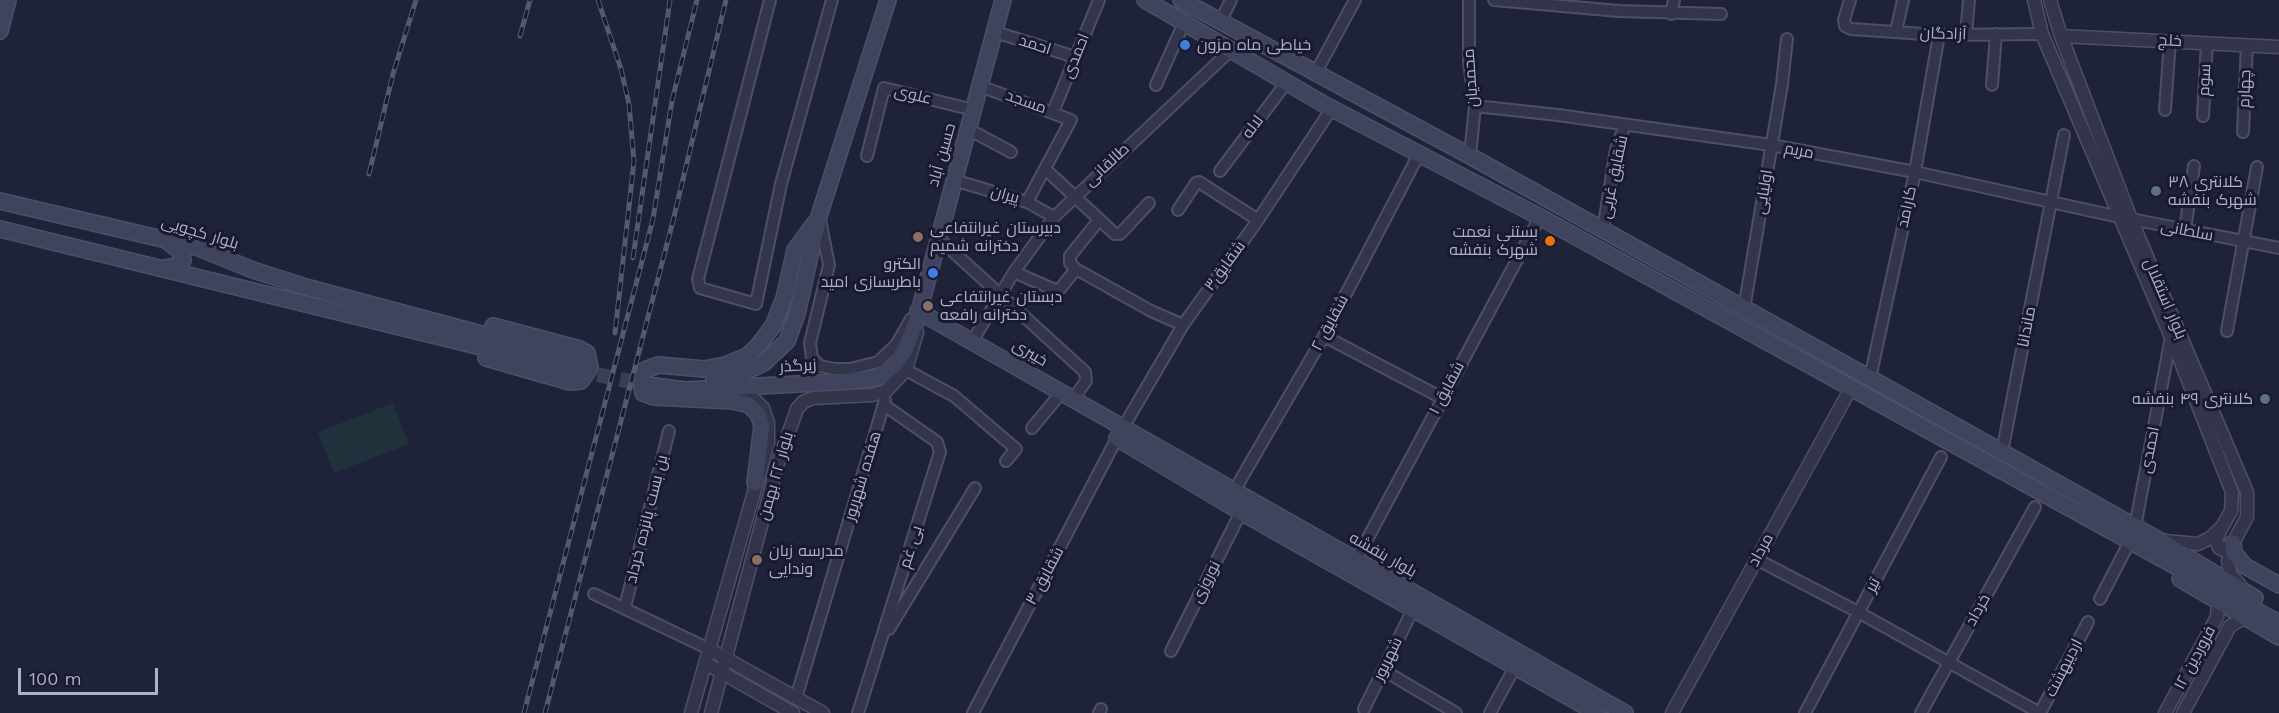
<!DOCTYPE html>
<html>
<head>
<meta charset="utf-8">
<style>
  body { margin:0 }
  #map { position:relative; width:2279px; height:713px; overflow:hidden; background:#1f233a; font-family:"Work Sans",sans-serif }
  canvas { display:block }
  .scale { position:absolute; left:18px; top:668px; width:140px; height:27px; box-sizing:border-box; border:3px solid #adb0c7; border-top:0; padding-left:8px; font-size:18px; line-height:21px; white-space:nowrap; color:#adb0c7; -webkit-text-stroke:4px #181b2f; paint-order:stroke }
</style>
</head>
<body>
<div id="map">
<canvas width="2279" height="713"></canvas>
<div class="scale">100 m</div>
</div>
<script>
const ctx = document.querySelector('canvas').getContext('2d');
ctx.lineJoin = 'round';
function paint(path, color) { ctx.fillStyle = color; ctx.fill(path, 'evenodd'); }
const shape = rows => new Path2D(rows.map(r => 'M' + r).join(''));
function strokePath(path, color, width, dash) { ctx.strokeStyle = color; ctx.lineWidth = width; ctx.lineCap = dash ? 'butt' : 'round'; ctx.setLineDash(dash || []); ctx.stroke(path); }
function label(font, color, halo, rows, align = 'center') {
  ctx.font = font + ' "Work Sans",Cairo,sans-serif'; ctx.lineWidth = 6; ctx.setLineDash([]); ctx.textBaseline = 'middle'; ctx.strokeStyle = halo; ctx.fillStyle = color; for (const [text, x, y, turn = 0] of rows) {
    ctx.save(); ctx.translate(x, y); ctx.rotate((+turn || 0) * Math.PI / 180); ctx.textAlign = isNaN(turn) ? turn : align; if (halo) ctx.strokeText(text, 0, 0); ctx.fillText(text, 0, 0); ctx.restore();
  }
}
const green = shape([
  [393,403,409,444,334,473,318,432]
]);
const secondaryTunnel = shape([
  [575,370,647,385]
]);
const minor = shape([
  [770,0,698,279,700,288,756,304,781,184,832,0],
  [1469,0,1469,62,1475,106,1470,156],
  [1494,0,1619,11,1721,14],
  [1850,0,1844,20,1845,26,1851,29,1939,35,2042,34],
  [1671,14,1674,0],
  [1220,22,1231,0],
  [1896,31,1903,0],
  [995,32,1075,57],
  [1966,35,1969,0],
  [1315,74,1355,0],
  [1156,85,1184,23],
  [1992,85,1996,34],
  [980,86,1071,120,1027,202],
  [1475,106,1558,115,1771,145,1915,172,2119,217],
  [2165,110,2170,41],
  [1053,112,1099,0],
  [2203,116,2207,43],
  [968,129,1011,152],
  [2243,132,2247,45],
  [867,156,884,88,974,110],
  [1045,169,1115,234,1120,234,1149,203],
  [1220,171,1286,83],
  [954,180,1027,202,1054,217],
  [1178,210,1196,183,1199,182,1258,220],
  [2131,219,2279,248],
  [820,220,829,265,810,343,812,358,820,366,835,369,850,369,878,362,896,345,911,319],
  [1603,230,1616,149,1625,125],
  [2185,230,2194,166],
  [938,238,1085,372,1086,381,1073,399],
  [1076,269,1151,311,1183,325],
  [1014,272,1055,290,1060,289,1076,269,1070,263,1070,256,1099,220],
  [1744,309,1782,84,1787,39],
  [2227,331,2257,167],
  [1324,336,1442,398],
  [973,340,1014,272,1054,217,1231,50],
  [906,370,954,396,1016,449,1006,461],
  [1870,378,1915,172,1939,35],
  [1032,428,1061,393],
  [2002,452,2064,135],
  [1234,491,1324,336,1420,152],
  [2135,527,2171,337],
  [1756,559,1858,612,2040,713],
  [1356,560,1540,217],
  [594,594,709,649],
  [2100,599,2130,541],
  [625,607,669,431],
  [889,629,975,488],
  [1171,651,1241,512],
  [1383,670,1456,713],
  [796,698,885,400],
  [1364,709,1415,605],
  [858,713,940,452,937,442,884,405],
  [973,713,1117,438,1183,325,1258,220,1332,108],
  [1099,713,1101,709],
  [1490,713,1517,663],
  [1805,713,1941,457],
  [1921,713,2035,507],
  [2040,713,2088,622]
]);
const tertiary = shape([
  [2034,0,2042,34,2171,337,2232,492,2231,511,2222,527,2210,538,2198,544,2165,541],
  [2050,0,2061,36,2131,219,2247,492,2247,517,2233,543,2228,561,2230,574,2240,585],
  [2061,36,2279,47],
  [2220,531,2216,540,2219,548,2223,550,2233,543],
  [709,649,823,713],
  [705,663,793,713],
  [691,713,768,443,768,423,763,408,753,398,731,387],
  [711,713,777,466,797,409,803,402,813,398,872,395,886,391,906,370,917,332],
  [1672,713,1851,388],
  [2165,713,2217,617,2218,602],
  [2183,713,2230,626,2246,617]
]);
const secondary = shape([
  [1145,0,1327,106,1540,217,2279,623],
  [1181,0,1470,156,1870,378,2159,540,2255,598],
  [0,31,8,0],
  [0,201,196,247,253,270,306,287,578,360],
  [0,229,575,370],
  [165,268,180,265,183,260,182,253,167,241],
  [918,311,1625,713],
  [486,358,570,382,581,381,590,368,587,353,580,349,493,326],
  [714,379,735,377,764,363,787,341,797,314,819,216,888,0],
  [647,385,685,390,854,381,879,377,895,365,905,350,917,319,1003,0],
  [1117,438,1241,512,1597,713],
  [755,483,762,425,758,414,749,405,733,401,654,397,643,393,641,379,645,370,658,365,704,369,725,365,747,356,757,347,773,326,784,298,795,250,814,224],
  [2233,543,2234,553,2245,566,2279,585],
  [2180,579,2279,637]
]);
const rail = shape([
  [598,0,621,69,629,104,634,161,615,333],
  [520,36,530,0],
  [369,174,393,74,416,0],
  [633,258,670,0],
  [524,713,653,219,672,101,697,0],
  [545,713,673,221,726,0]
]);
const markers = [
  [1185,45,6,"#3f7fe0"],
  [2156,191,6,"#5c6f8a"],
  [918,237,6,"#8d6e63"],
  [1550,241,6,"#e8710a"],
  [933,273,6,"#3f7fe0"],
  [928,306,6,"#8d6e63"],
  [2265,399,6,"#5c6f8a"],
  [757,560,6,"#8d6e63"]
];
const streetNames = [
  ["آزادگان",1943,34,2],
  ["خلج",2170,41,3],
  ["احمد",1035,45,18],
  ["احمدی",1076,56,-68],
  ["محمدیان",1471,78,-94],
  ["سوم",2205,80,-87],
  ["چهارم",2245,89,-88],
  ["علوی",913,95,14],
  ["مسجد",1026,102,20],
  ["لاله",1253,127,-53],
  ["مریم",1799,151,11],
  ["حسین آباد",942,155,-74],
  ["طالقانی",1107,165,-43],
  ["شقایق غربی",1614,177,-78],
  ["اولیایی",1764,192,-81],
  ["پیران",1005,195,16],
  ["کارامد",1907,207,-78],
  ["سلطانی",2187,231,11],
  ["بلوار کچویی",200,233,17],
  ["شقایق۳",1225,266,-54],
  ["بلوار استقلال",2165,299,67],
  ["شقایق ۲",1330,323,-62],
  ["ماندانا",2027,327,-79],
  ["خیبری",1030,353,31],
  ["زیرگذر",798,366,-3],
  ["شقایق ۱",1447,388,-62],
  ["احمدی",2150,450,-79],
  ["بلوار ۲۲ بهمن",776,476,-74],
  ["هفده شهریور",863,476,-73],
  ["بن بست پانزده خرداد",647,519,-76],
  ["بی غم",911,547,-73],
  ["مرداد",1761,550,-61],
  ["بلوار بنفشه",1383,555,30],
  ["شقایق ۳",1045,576,-62],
  ["نوروزی",1206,582,-63],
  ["تیر",1873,585,-62],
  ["خرداد",1978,610,-61],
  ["فروردین ۱۲",2195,658,-62],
  ["شهریور",1388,659,-64],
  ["اردیبهشت",2064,668,-63]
];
const poiNames = [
  ["خیاطی ماه مزون",1197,45],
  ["کلانتری ۳۸",2168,182],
  ["شهرک بنفشه",2168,200],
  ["دبیرستان غیرانتفاعی",930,228],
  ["دخترانه شمیم",930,246],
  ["بستنی نعمت",1538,232,"right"],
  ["شهرک بنفشه",1538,250,"right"],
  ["الکترو",921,264,"right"],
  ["باطریسازی امید",921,282,"right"],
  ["دبستان غیرانتفاعی",940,297],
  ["دخترانه رافعه",940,315],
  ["کلانتری ۴۹ بنفشه",2253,399,"right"],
  ["مدرسه زبان",769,551],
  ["وندایی",769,569]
];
paint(green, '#21313b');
strokePath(secondaryTunnel, '#3b3f56', 15, [15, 8]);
strokePath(minor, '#4d5065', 14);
strokePath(tertiary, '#4d5065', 15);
strokePath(secondary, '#4d5065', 18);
strokePath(minor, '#33364a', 10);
strokePath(tertiary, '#33364a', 12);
strokePath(secondary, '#40435e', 15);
strokePath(rail, '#545872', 5);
strokePath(rail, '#181b2f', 3, [9]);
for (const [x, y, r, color] of markers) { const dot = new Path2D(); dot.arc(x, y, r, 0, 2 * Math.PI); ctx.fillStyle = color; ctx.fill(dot); strokePath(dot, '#181b2f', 2); }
label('16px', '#adb0c7', '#181b2f', streetNames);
label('16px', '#adb0c7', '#181b2f', poiNames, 'left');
</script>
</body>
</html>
